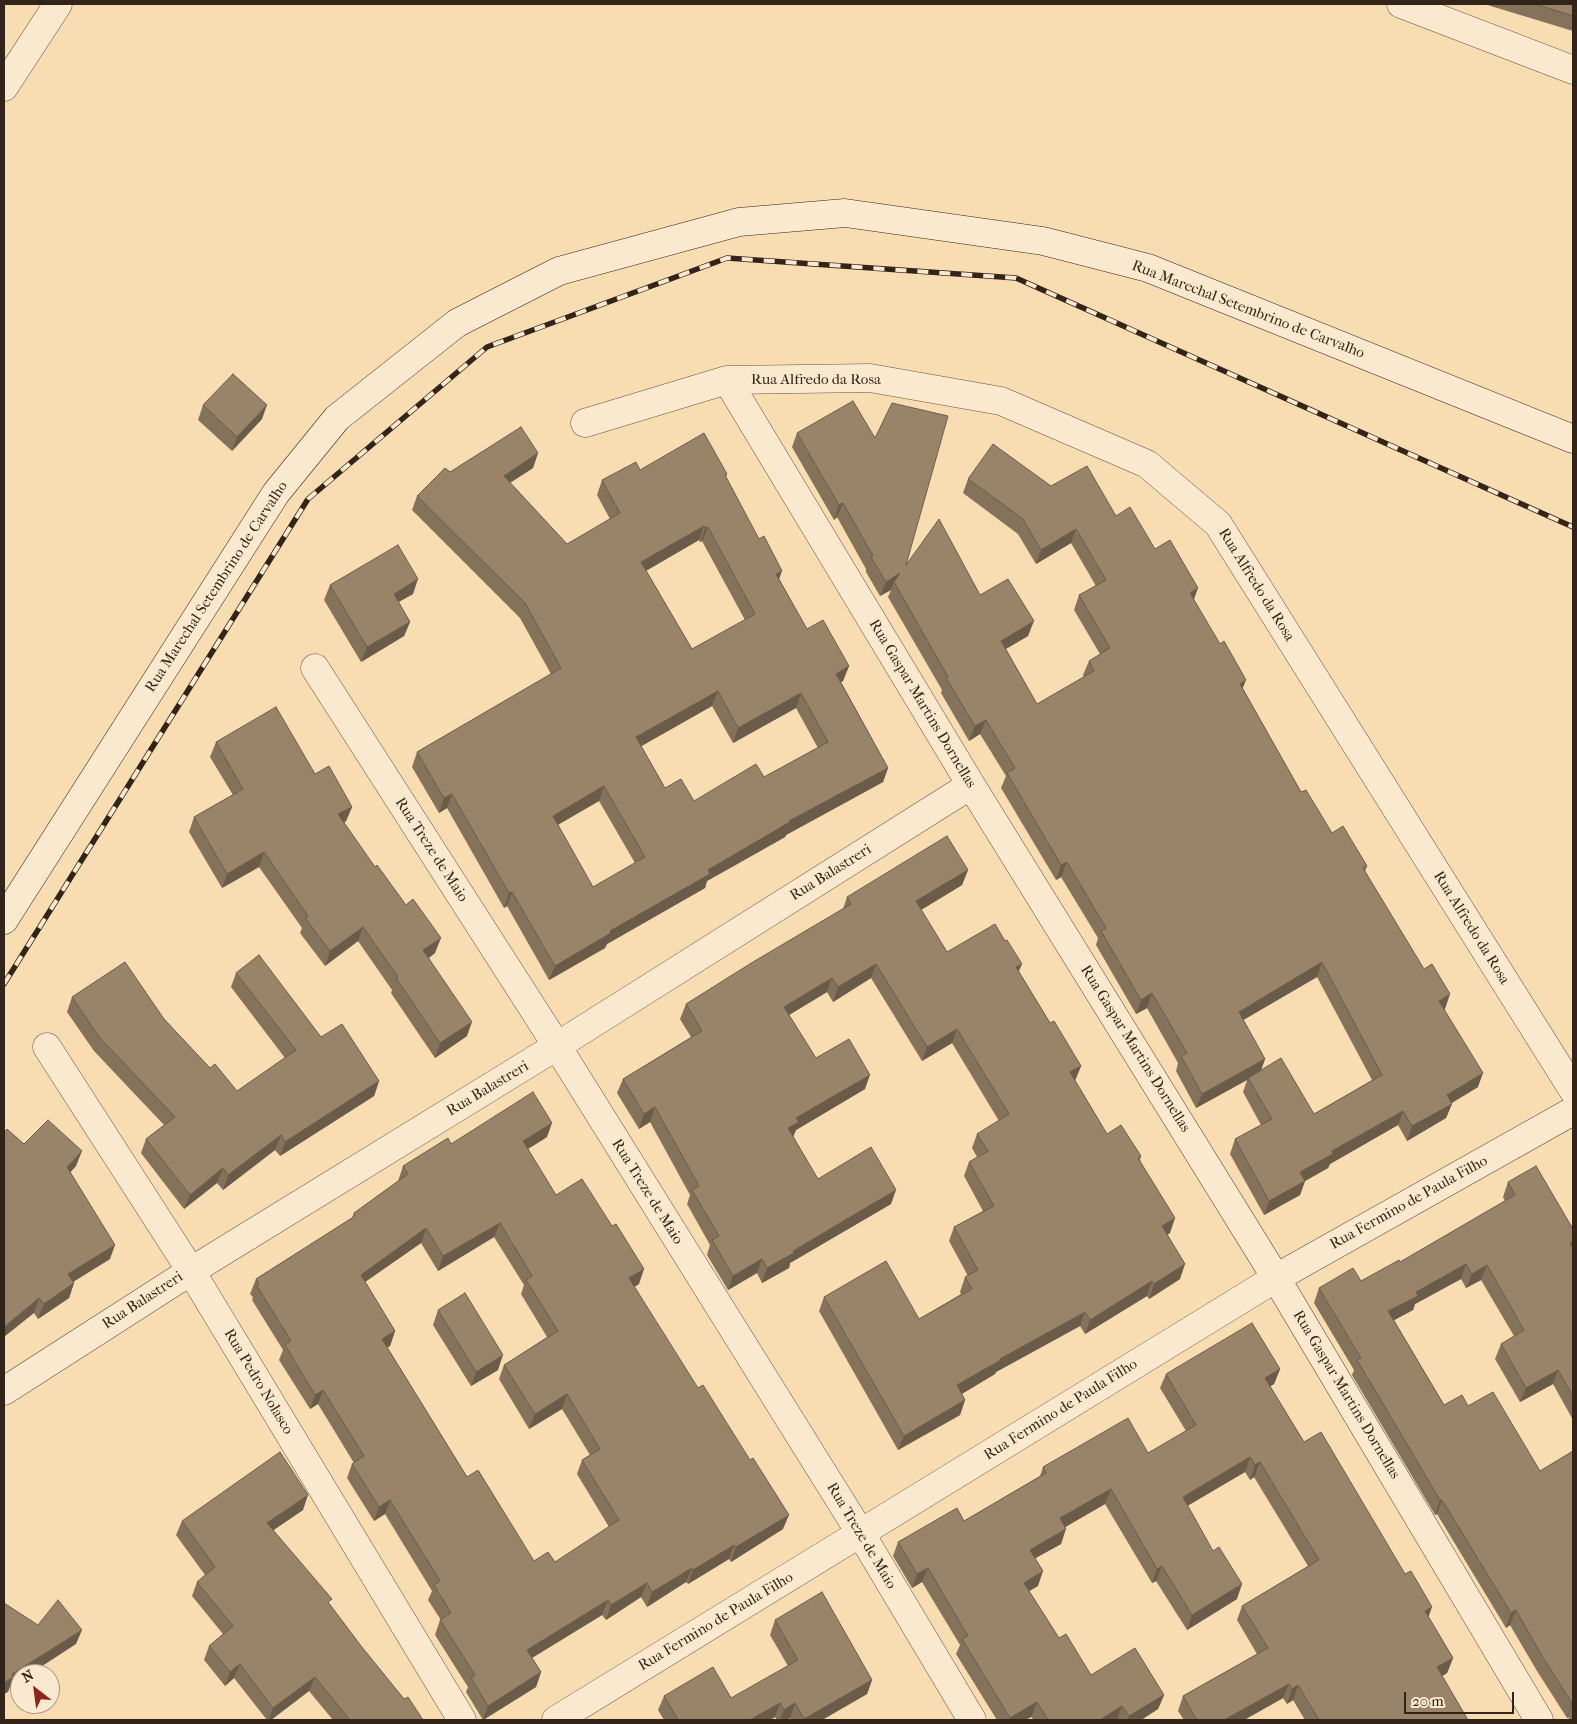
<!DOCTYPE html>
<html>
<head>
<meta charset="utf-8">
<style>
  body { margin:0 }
  #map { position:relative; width:1577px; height:1724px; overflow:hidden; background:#f8ddb3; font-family:"IM FELL French Canon",serif }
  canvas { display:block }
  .frame { position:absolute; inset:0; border:5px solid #322418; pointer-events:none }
  .north { position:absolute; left:10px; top:1664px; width:50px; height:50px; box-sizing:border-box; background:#fae9ce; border:1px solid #aa9a85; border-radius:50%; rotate:330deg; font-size:14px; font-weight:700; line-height:20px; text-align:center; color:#322418 }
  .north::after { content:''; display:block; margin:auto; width:18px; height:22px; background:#8f2418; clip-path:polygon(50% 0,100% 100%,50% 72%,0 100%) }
  .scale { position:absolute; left:1404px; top:1692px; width:110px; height:22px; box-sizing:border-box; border:2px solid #322418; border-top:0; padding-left:6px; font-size:15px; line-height:18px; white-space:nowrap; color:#322418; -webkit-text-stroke:4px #fae9ce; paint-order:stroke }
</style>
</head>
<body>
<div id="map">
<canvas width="1577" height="1724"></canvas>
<div class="frame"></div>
<div class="north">N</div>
<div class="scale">20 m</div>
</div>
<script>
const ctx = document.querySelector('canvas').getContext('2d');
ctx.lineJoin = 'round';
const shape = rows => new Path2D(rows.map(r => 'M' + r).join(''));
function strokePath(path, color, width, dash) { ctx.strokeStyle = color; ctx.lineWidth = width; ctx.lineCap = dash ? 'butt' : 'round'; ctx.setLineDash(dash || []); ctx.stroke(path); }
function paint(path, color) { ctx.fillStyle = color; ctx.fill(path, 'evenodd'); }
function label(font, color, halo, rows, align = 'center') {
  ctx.font = font + ' "IM FELL French Canon",serif'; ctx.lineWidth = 5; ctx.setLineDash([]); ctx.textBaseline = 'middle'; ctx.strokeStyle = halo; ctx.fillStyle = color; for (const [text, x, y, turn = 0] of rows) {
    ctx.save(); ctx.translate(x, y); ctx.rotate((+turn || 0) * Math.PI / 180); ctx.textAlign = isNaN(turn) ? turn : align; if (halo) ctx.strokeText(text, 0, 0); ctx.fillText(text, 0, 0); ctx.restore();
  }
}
const street = shape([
  [1401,4,1573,70],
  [4,87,58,4],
  [727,380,971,785,1276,1278,1539,1720],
  [585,423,727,380,870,378,1001,401,1147,464,1218,524,1573,1090],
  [315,668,557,1046,861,1534,972,1720],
  [47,1047,191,1271,462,1720],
  [4,1391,191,1271,557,1046,971,785],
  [556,1720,1276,1278,1573,1111]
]);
const secondary = shape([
  [4,920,276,493,337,418,457,323,559,271,739,222,845,213,1043,241,1148,268,1573,439]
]);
const rail = shape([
  [4,984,308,499,487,347,727,258,1016,278,1573,527]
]);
const wall = shape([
  [1484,4,1573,4,1573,31],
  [203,405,262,419,232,451,198,420],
  [797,433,906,565,980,595,1028,636,1006,649,1037,704,1084,677,1083,675,1089,661,1100,654,1074,610,1079,595,1096,586,1071,543,1036,564,1018,534,963,493,968,479,1051,486,1116,516,1155,549,1194,600,1243,689,1301,792,1332,833,1367,866,1365,872,1445,1009,1444,1009,1478,1087,1452,1103,1446,1118,1407,1141,1398,1125,1330,1164,1328,1168,1305,1181,1300,1195,1264,1215,1230,1154,1235,1139,1261,1125,1243,1092,1247,1080,1196,1108,1176,1071,1178,1063,1147,1008,1136,1014,1096,945,1098,938,1061,877,1056,880,1001,788,1006,776,980,734,969,741,941,693,942,690,888,597,891,590,880,596,866,572,866,569,837,517,834,520,792,447],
  [1317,977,1372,1080,1314,1114,1261,1070,1265,1059,1243,1020],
  [538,453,533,468,510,483,567,544,610,519,597,495,602,480,640,470,727,474,726,477,779,579,807,629,849,666,843,681,841,682,888,768,883,782,786,835,785,837,707,881,705,888,607,944,605,948,549,980,507,906,504,908,447,808,439,813,412,767,417,752,551,674,520,618,412,510,417,496,450,472],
  [699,540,700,542,702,541,745,620,692,649,646,571],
  [712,706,733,743,796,708,818,748,764,777,694,801,665,788,641,746],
  [599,801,635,863,593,887,558,825],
  [330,585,413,594,398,602,410,622,404,636,361,662,324,600],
  [216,742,315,774,352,807,346,821,344,823,435,953,429,958,467,1036,435,1058,391,993,392,990,358,941,325,966,300,933,302,928,259,867,222,888,189,832,194,817,233,795,210,757],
  [968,870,962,885,921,910,947,952,1019,972,1050,1023,1081,1066,1075,1081,1107,1134,1141,1156,1140,1160,1170,1233,1167,1235,1180,1279,1149,1299,1147,1296,1085,1334,1080,1326,996,1372,995,1374,962,1394,965,1400,960,1415,898,1450,819,1311,824,1297,919,1319,961,1294,960,1292,965,1277,968,1276,949,1241,954,1227,983,1211,964,1176,969,1162,977,1157,972,1148,977,1134,999,1121,952,1043,922,1061,871,978,833,1002,827,992,789,1015,816,1058,865,1089,796,1130,793,1137,818,1179,891,1204,790,1263,789,1268,762,1283,757,1273,728,1290,707,1255,710,1245,687,1204,690,1195,650,1122,639,1129,617,1093,623,1079,691,1037,680,1019,686,1004,843,909,847,897],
  [236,973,379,1081,374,1096,280,1156,275,1150,223,1190,217,1183,184,1209,141,1153,146,1139,164,1125,94,1051,67,1012,72,997,164,1019,210,1068,237,1091,285,1058,231,987],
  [547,1137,528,1149,556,1195,639,1284,634,1287,783,1529,731,1562,729,1559,688,1584,686,1582,647,1607,641,1597,606,1620,602,1615,532,1658,541,1672,536,1687,483,1720,466,1692,468,1687,435,1635,440,1620,441,1620,428,1600,432,1591,385,1514,374,1521,347,1478,352,1464,354,1463,318,1404,310,1409,279,1360,283,1350,252,1300,253,1297,250,1294,256,1279,352,1218,354,1213,398,1181,403,1166,451,1144],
  [494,1237,524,1285,521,1294,547,1337,504,1365,499,1379,529,1429,562,1409,590,1455,582,1460,577,1474,609,1527,555,1562,534,1561,467,1477,387,1347,390,1346,395,1331,365,1282,421,1243,438,1271],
  [24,1144,76,1166,70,1172,110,1259,73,1282,74,1283,69,1298,38,1319,34,1313],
  [1508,1182,1573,1229,1573,1420,1553,1384,1520,1402,1495,1359,1501,1344,1514,1336,1481,1280,1466,1288,1461,1279,1415,1304,1413,1310,1394,1320,1444,1405,1468,1406,1540,1471,1573,1451,1573,1720,1570,1720,1568,1717,1567,1718,1537,1671,1510,1625,1506,1628,1437,1514,1435,1515,1352,1375,1354,1370,1314,1303,1319,1288,1361,1281,1400,1262,1505,1201,1503,1197],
  [438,1310,498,1370,471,1386,433,1325],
  [1280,1369,1274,1384,1270,1386,1304,1442,1428,1617,1453,1658,1447,1673,1442,1676,1468,1720,1305,1720,1293,1700,1287,1704,1283,1698,1244,1720,1184,1720,1178,1711,1183,1696,1257,1654,1237,1620,1242,1606,1308,1566,1254,1477,1250,1480,1245,1472,1187,1506,1237,1599,1187,1630,1156,1581,1152,1583,1105,1504,1065,1527,1061,1544,1035,1558,1038,1586,1029,1591,1059,1638,1091,1675,1164,1695,1158,1709,1141,1720,1034,1720,1031,1717,1025,1720,997,1720,956,1654,960,1645,922,1582,912,1588,893,1556,898,1542,964,1521,1040,1476,1043,1467,1148,1453,1186,1431,1160,1388,1166,1374],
  [303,1510,273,1530,361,1646,404,1699,423,1720,333,1720,309,1691,271,1720,267,1720,234,1678,225,1686,204,1660,209,1646,223,1634,192,1596,197,1582,205,1575,176,1535,182,1521],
  [775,1620,872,1680,867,1694,822,1720,791,1720,790,1718,786,1720,777,1720,775,1717,770,1720,664,1720,658,1710,664,1696,731,1698,788,1666,770,1635]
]);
const shadedWall = shape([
  [267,405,262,419,232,451,237,437],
  [538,453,533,468,498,490,504,476],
  [843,503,837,517,834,520,839,505],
  [704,526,699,540,635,577,641,562],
  [708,527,702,541,700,542,705,528],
  [1076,529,1071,543,1036,564,1041,550],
  [782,571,777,585,776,574],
  [900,573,894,582,891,590,880,596,886,582],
  [418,579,413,594,388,608,394,594],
  [1198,588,1193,602,1190,593],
  [1034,621,1028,636,995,655,1001,641],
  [410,622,404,636,361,662,367,647],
  [849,666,843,681,830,688,836,674],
  [1246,680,1240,695,1240,684],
  [718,691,712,706,631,752,636,737],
  [801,693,796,708,733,743,738,728],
  [986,720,980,734,969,741,975,726],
  [888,768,883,782,786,835,785,837,707,881,705,888,607,944,605,948,549,980,555,966,610,931,708,870,789,821],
  [604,786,599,801,548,830,553,816],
  [452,794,447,808,439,813,444,798],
  [352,807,346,821,333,829,338,814],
  [264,852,259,867,222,888,227,874],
  [1067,862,1061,877,1056,880,1061,865],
  [968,870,962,885,911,916,916,901],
  [512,892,507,906,504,908,509,893],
  [363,927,358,941,325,966,330,951],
  [441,938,435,953,418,965,423,950],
  [1322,962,1317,977,1233,1026,1239,1012],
  [876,964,871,978,833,1002,838,987],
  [1022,964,1016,978,1016,967],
  [832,978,827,992,779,1021,784,1007],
  [1152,993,1147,1008,1136,1014,1141,1000],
  [1450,994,1445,1009,1434,1015,1439,1001],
  [472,1022,467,1036,435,1058,440,1043],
  [957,1029,952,1043,922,1061,927,1047],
  [1265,1059,1260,1073,1248,1078,1247,1080,1196,1108,1202,1094],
  [1081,1066,1075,1080,1065,1087,1070,1072],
  [1483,1073,1478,1087,1441,1109,1447,1095],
  [870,1075,865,1089,796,1130,793,1137,788,1128,796,1118],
  [379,1081,374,1096,280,1156,285,1142],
  [1452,1104,1446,1118,1407,1141,1412,1126],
  [655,1107,650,1122,639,1129,644,1114],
  [1403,1111,1398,1125,1330,1164,1328,1168,1305,1181,1300,1195,1264,1215,1269,1201,1300,1172,1332,1151],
  [552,1123,547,1137,518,1155,523,1141],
  [281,1135,275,1150,223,1190,228,1175],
  [82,1151,76,1166,62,1182,67,1167],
  [223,1168,217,1183,184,1209,190,1195],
  [896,1190,891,1204,790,1263,789,1268,762,1283,767,1268,793,1251],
  [1175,1218,1170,1233,1157,1241,1162,1226],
  [500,1223,494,1237,438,1271,443,1256],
  [426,1228,421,1243,355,1289,361,1275],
  [115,1245,110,1259,63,1288,68,1274],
  [762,1259,757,1273,728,1290,733,1276],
  [1185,1264,1180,1279,1149,1299,1154,1284],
  [1466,1264,1461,1279,1415,1304,1413,1310,1383,1326,1388,1311,1416,1292],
  [1487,1265,1481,1280,1466,1288,1472,1274],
  [644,1269,639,1284,624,1293,629,1278],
  [1152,1281,1147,1296,1085,1334,1090,1320],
  [74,1283,69,1298,38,1319,44,1304],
  [39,1298,34,1313,4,1337,4,1327],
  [1085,1312,1080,1326,996,1372,995,1374,951,1400,957,1385,1000,1359],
  [395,1331,390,1346,377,1354,382,1339],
  [503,1355,498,1370,471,1386,476,1372],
  [1280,1369,1274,1384,1260,1393,1265,1378],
  [1558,1370,1553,1384,1520,1402,1526,1388],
  [323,1390,318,1404,310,1409,315,1395],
  [567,1394,562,1409,529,1429,535,1414],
  [965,1400,960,1415,898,1450,904,1436],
  [1250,1457,1245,1472,1177,1512,1183,1497],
  [1260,1462,1254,1477,1250,1480,1255,1465],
  [1111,1489,1105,1504,1055,1533,1060,1518],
  [308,1495,303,1510,262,1538,267,1523],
  [390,1500,385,1514,374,1521,379,1507],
  [1440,1500,1442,1500,1437,1514,1435,1515],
  [789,1515,783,1529,731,1562,736,1547],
  [1066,1529,1061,1544,1025,1564,1030,1550],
  [734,1545,729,1559,688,1584,693,1570],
  [1162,1566,1156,1581,1152,1583,1157,1569],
  [692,1568,686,1582,647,1607,652,1592],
  [928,1568,922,1582,912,1588,917,1574],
  [1043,1571,1038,1586,1019,1597,1024,1583],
  [647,1583,641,1597,606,1620,611,1605],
  [1242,1584,1237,1599,1187,1630,1192,1615],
  [608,1600,602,1615,522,1664,527,1650],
  [1432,1607,1427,1621,1425,1611],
  [1516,1610,1510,1625,1506,1628,1511,1613],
  [82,1630,76,1644,30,1674,20,1674,20,1680,10,1687,8,1692,4,1694,4,1683,12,1674],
  [1453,1658,1447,1673,1432,1682,1437,1667],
  [240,1664,234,1678,225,1686,230,1672],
  [541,1672,536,1687,483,1720,488,1706],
  [315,1677,309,1691,271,1720,269,1720,273,1708],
  [872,1680,867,1694,822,1720,804,1720,804,1719],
  [1289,1684,1283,1698,1244,1720,1224,1720],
  [1298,1685,1293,1700,1287,1704,1292,1689],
  [1164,1695,1158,1709,1141,1720,1127,1720,1129,1716],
  [1037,1702,1031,1717,1025,1720,1009,1720,1010,1718],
  [780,1703,775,1717,770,1720,750,1720],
  [795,1703,790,1718,786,1720,780,1720,784,1710],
  [1572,1703,1573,1703,1568,1717,1567,1718],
  [1122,1706,1117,1720,1100,1720]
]);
const building = shape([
  [1535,4,1573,4,1573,16,1535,4],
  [233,374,267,405,237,437,203,405,233,374],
  [853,401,875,438,892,403,948,416,906,565,939,519,980,595,1008,579,1034,621,1001,641,1037,704,1094,671,1089,661,1110,648,1079,595,1106,580,1076,529,1041,550,1023,519,968,479,993,444,1051,486,1087,466,1116,516,1130,507,1155,549,1170,540,1198,588,1190,593,1220,644,1224,641,1246,680,1240,684,1301,792,1306,790,1332,833,1343,826,1367,866,1363,868,1424,969,1432,964,1450,994,1439,1001,1483,1073,1447,1095,1452,1104,1412,1126,1403,1111,1332,1151,1333,1154,1300,1172,1305,1181,1269,1201,1235,1139,1272,1119,1248,1078,1281,1058,1314,1114,1382,1075,1322,962,1239,1012,1265,1059,1202,1094,1181,1056,1187,1053,1152,993,1141,1000,1101,931,1106,928,1067,862,1061,865,1007,773,1015,768,986,720,975,726,946,678,948,677,894,582,900,573,886,582,871,557,873,556,843,503,839,505,797,433,853,401],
  [521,427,538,453,504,476,567,544,620,513,602,480,636,462,640,470,704,433,727,474,725,475,759,539,764,536,782,571,776,574,807,629,823,620,849,666,836,674,888,768,789,821,790,822,708,870,710,874,610,931,611,933,555,966,512,892,509,893,452,794,444,798,417,752,561,668,525,603,417,496,445,468,450,472,521,427],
  [704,526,705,528,708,527,755,614,692,649,641,562,704,526],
  [718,691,738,728,801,693,828,742,764,777,756,764,694,801,681,779,665,788,636,737,718,691],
  [604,786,645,857,593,887,553,816,604,786],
  [398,545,418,579,394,594,410,622,367,647,330,585,398,545],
  [276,707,315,774,329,766,352,807,338,814,375,867,377,865,406,905,413,899,441,938,423,950,472,1022,440,1043,396,978,398,977,363,927,330,951,305,918,308,916,264,852,227,874,194,817,243,789,216,742,276,707],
  [947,836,968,870,916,901,947,952,995,924,1005,941,1007,940,1022,964,1016,967,1050,1023,1054,1021,1081,1066,1070,1072,1107,1134,1121,1125,1141,1156,1138,1158,1175,1218,1162,1226,1185,1264,1154,1284,1152,1281,1090,1320,1085,1312,1000,1359,1001,1360,957,1385,965,1400,904,1436,824,1297,886,1261,919,1319,972,1289,965,1277,978,1270,954,1227,994,1206,969,1162,988,1151,977,1134,1009,1114,957,1029,927,1047,876,964,838,987,832,978,784,1007,816,1058,849,1039,870,1075,796,1118,799,1122,788,1128,818,1179,871,1147,896,1190,793,1251,794,1253,767,1268,762,1259,733,1276,712,1240,719,1236,692,1190,699,1186,655,1107,644,1114,623,1079,702,1031,686,1004,753,962,851,904,847,897,947,836],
  [259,955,321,1037,342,1024,379,1081,285,1142,281,1135,228,1175,223,1168,190,1195,146,1139,175,1117,99,1037,72,997,125,962,164,1019,210,1068,215,1064,237,1091,296,1050,236,973,259,955],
  [533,1092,552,1123,523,1141,556,1195,582,1179,612,1226,616,1224,644,1269,629,1278,698,1388,703,1385,750,1460,753,1458,789,1515,736,1547,734,1545,693,1570,692,1568,652,1592,647,1583,611,1605,608,1600,527,1650,541,1672,488,1706,471,1678,475,1675,440,1620,451,1613,434,1585,440,1581,390,1500,379,1507,352,1464,364,1456,323,1390,315,1395,285,1345,291,1341,257,1286,259,1284,256,1279,355,1216,354,1213,408,1174,403,1166,448,1138,451,1144,533,1092],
  [500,1223,532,1276,526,1280,558,1331,504,1365,535,1414,567,1394,600,1449,582,1460,619,1520,555,1562,548,1552,534,1561,478,1470,467,1477,382,1339,395,1331,361,1275,426,1228,443,1256,500,1223],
  [48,1120,82,1151,67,1167,115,1245,68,1274,74,1283,44,1304,39,1298,4,1327,4,1133,7,1129,24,1144,48,1120],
  [1536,1166,1573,1229,1573,1241,1570,1243,1573,1248,1573,1396,1558,1370,1526,1388,1501,1344,1524,1330,1487,1265,1472,1274,1466,1264,1416,1292,1418,1296,1388,1311,1444,1405,1462,1395,1468,1406,1493,1392,1540,1471,1573,1451,1573,1703,1572,1703,1542,1656,1516,1610,1511,1613,1442,1500,1440,1500,1357,1360,1361,1358,1319,1288,1353,1268,1361,1281,1399,1260,1400,1262,1515,1195,1508,1182,1536,1166],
  [465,1293,503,1355,476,1372,438,1310,465,1293],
  [1252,1323,1280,1369,1265,1378,1304,1442,1321,1432,1405,1574,1411,1571,1432,1607,1425,1611,1453,1658,1437,1667,1468,1720,1319,1720,1298,1685,1292,1689,1289,1684,1224,1720,1197,1720,1183,1696,1268,1648,1242,1606,1319,1560,1260,1462,1255,1465,1250,1457,1183,1497,1213,1551,1219,1547,1242,1584,1192,1615,1162,1566,1157,1569,1111,1489,1060,1518,1066,1529,1030,1550,1043,1571,1024,1583,1059,1638,1066,1634,1091,1675,1135,1648,1164,1695,1129,1716,1122,1706,1100,1720,1048,1720,1037,1702,1010,1718,962,1639,968,1636,928,1568,917,1574,898,1542,957,1508,964,1521,1046,1473,1043,1467,1128,1418,1148,1453,1196,1425,1166,1374,1252,1323],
  [280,1452,308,1495,267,1523,332,1599,328,1602,361,1646,404,1699,408,1697,423,1720,350,1720,315,1677,273,1708,240,1664,230,1672,209,1646,233,1626,197,1582,215,1567,182,1521,280,1452],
  [822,1592,872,1680,804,1719,795,1703,784,1710,780,1703,750,1720,678,1720,664,1696,713,1667,731,1698,798,1660,775,1620,822,1592],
  [58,1600,82,1630,12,1674,13,1677,4,1683,4,1603,38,1625,58,1600]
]);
const streetNames = [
  ["Rua Marechal Setembrino de Carvalho",1248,310,21],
  ["Rua Alfredo da Rosa",816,380],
  ["Rua Alfredo da Rosa",1256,585,58],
  ["Rua Marechal Setembrino de Carvalho",217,587,-57],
  ["Rua Gaspar Martins Dornellas",922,704,59],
  ["Rua Treze de Maio",431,850,57],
  ["Rua Balastreri",831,873,-32],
  ["Rua Alfredo da Rosa",1471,928,58],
  ["Rua Gaspar Martins Dornellas",1135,1049,58],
  ["Rua Balastreri",488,1089,-31],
  ["Rua Treze de Maio",647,1192,58],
  ["Rua Fermino de Paula Filho",1409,1203,-29],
  ["Rua Balastreri",143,1301,-33],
  ["Rua Pedro Nolasco",258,1382,59],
  ["Rua Gaspar Martins Dornellas",1346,1395,59],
  ["Rua Fermino de Paula Filho",1061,1410,-32],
  ["Rua Treze de Maio",861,1536,59],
  ["Rua Fermino de Paula Filho",716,1622,-31]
];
strokePath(street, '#64523f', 29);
strokePath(secondary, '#322418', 29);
strokePath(street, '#fae9ce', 28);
strokePath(secondary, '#fae9ce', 28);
strokePath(rail, '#322418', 5.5);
strokePath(rail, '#fae9ce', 4, [11]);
paint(wall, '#84725a');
paint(shadedWall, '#6b5c4a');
paint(building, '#998469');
strokePath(building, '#6b5c4a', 1);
label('15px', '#322418', '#fae9ce', streetNames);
</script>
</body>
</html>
